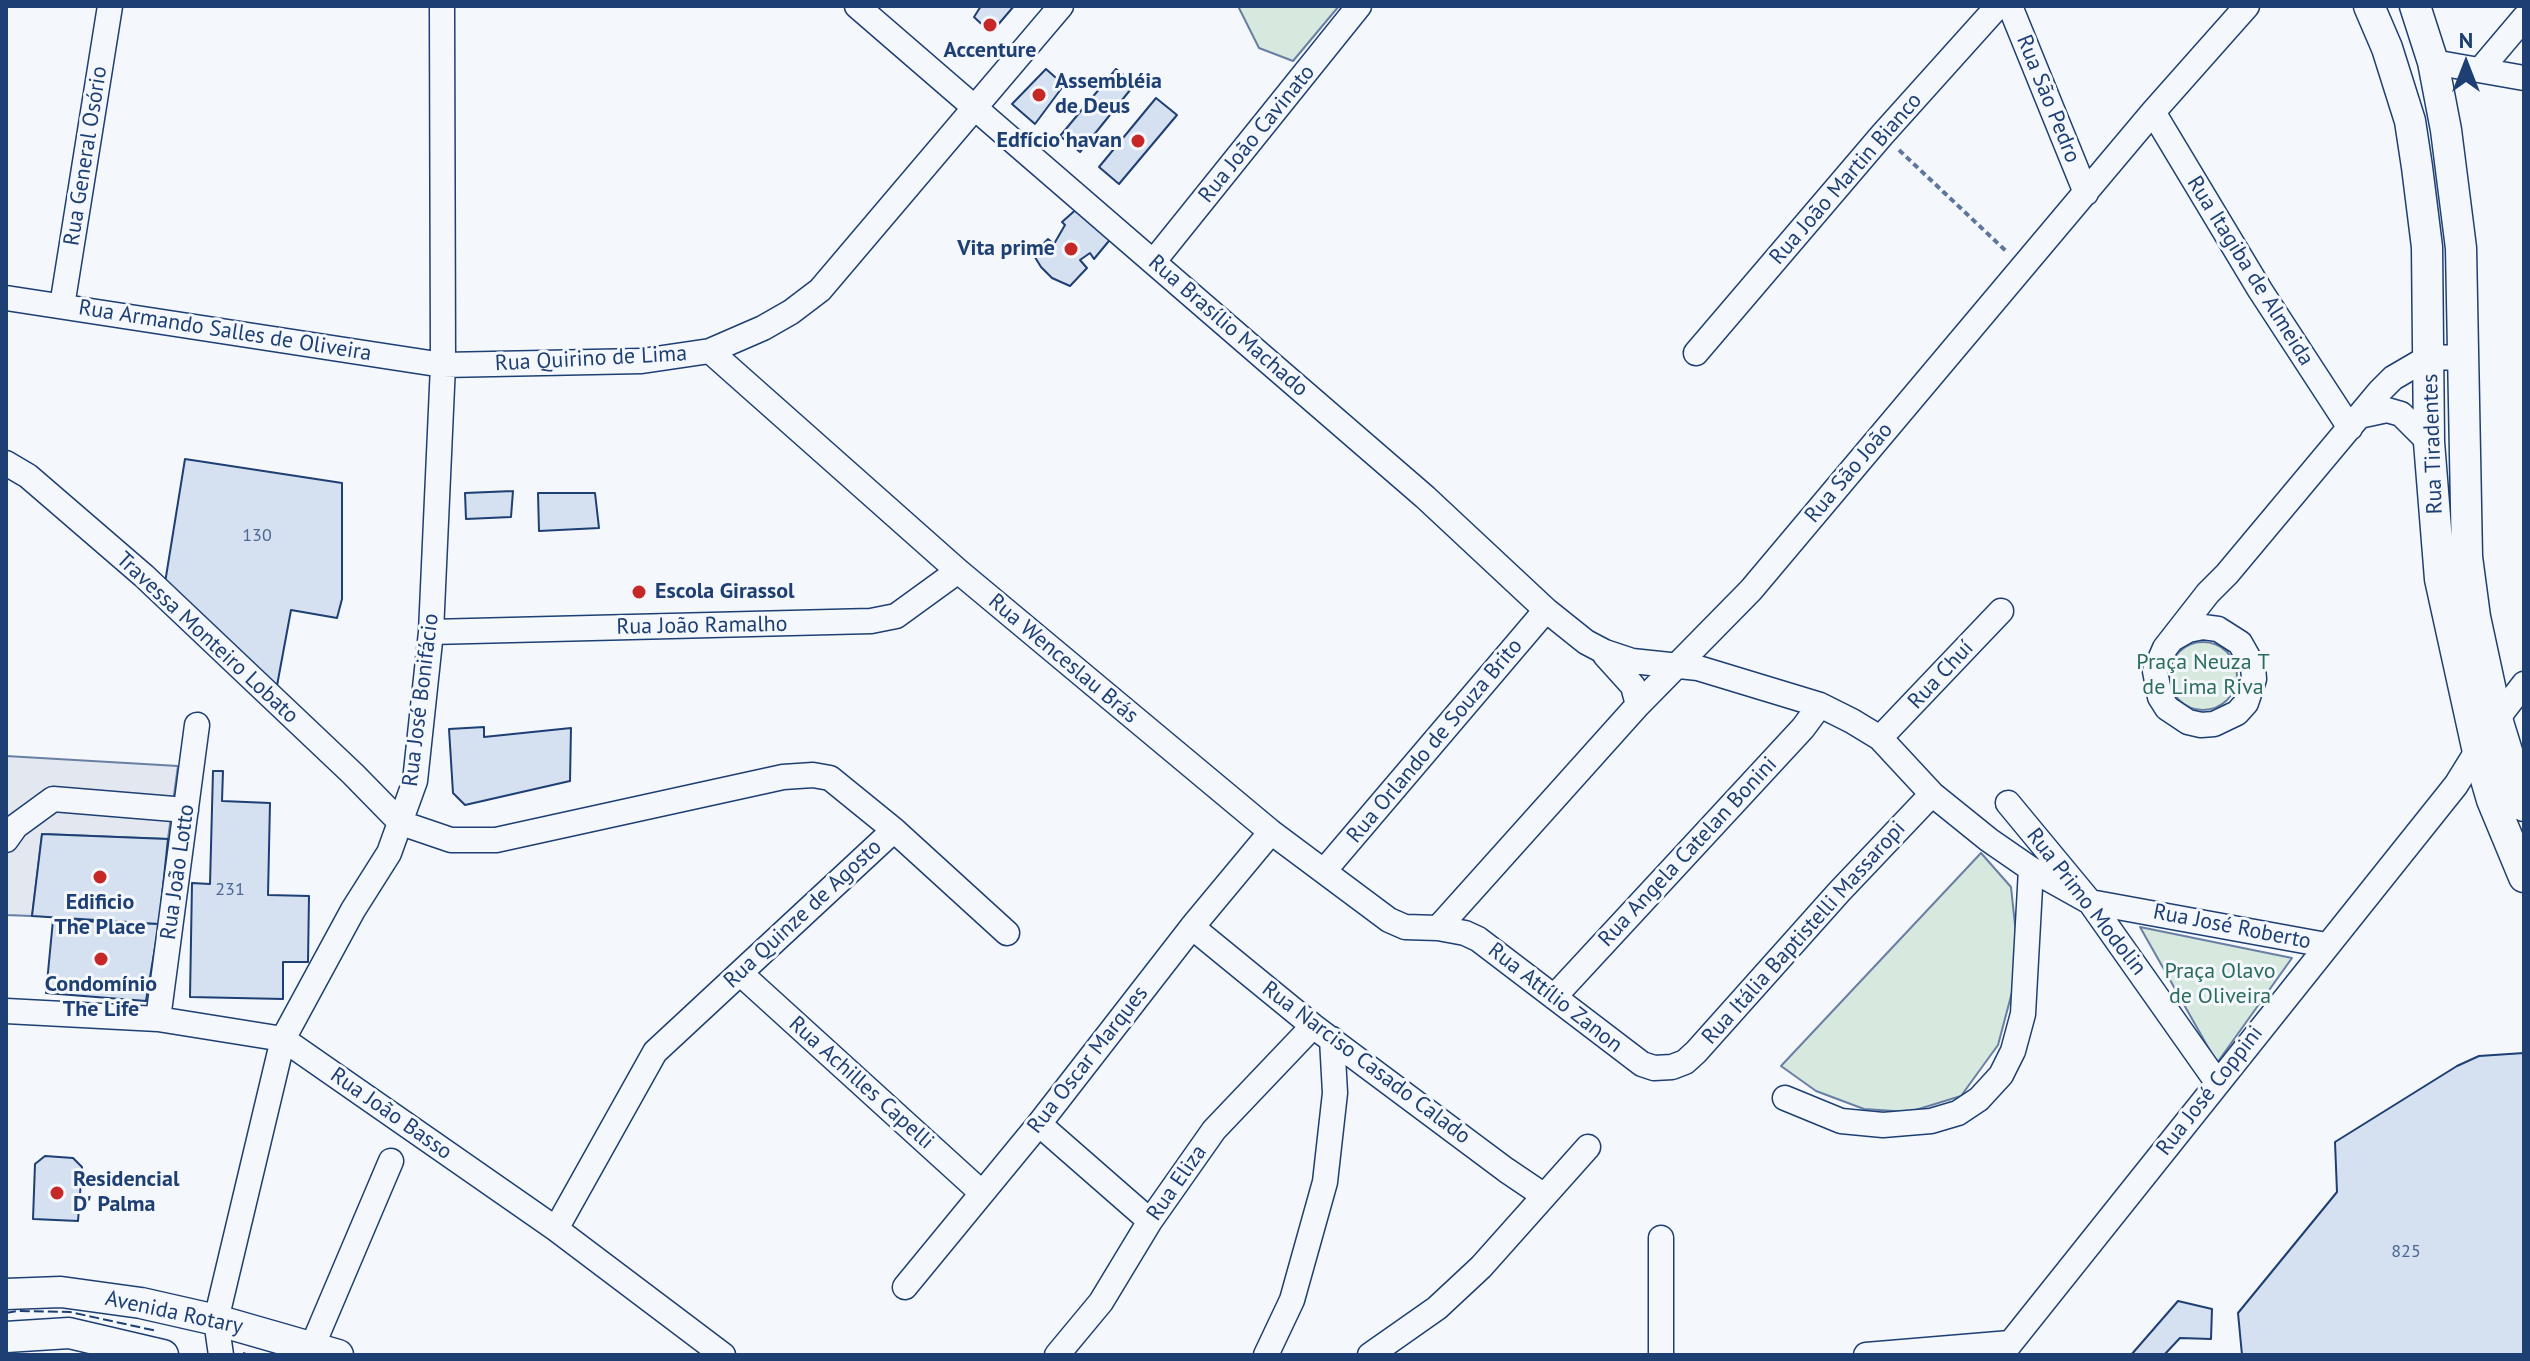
<!DOCTYPE html>
<html>
<head>
<meta charset="utf-8">
<style>
  body { margin:0 }
  #map { position:relative; width:2530px; height:1361px; overflow:hidden; background:#f4f7fb; font-family:"PT Sans",sans-serif }
  canvas { display:block }
  .frame { position:absolute; inset:0; border:8px solid #1d3f73; pointer-events:none }
  .north { position:absolute; left:2426px; top:24px; width:80px; height:80px; -webkit-text-stroke:6px #f4f7fb; paint-order:stroke; rotate:0deg; font-size:22px; font-weight:700; line-height:32px; text-align:center; color:#1d3f73 }
  .north::after { content:''; display:block; margin:auto; width:28px; height:36px; background:#1d3f73; clip-path:polygon(50% 0,100% 100%,50% 72%,0 100%) }
</style>
</head>
<body>
<div id="map">
<canvas width="2530" height="1361"></canvas>
<div class="frame"></div>
<div class="north">N</div>
</div>
<script>
const ctx = document.querySelector('canvas').getContext('2d');
ctx.lineJoin = 'round';
function paint(path, color) { ctx.fillStyle = color; ctx.fill(path, 'evenodd'); }
const shape = rows => new Path2D(rows.map(r => 'M' + r).join(''));
function strokePath(path, color, width, dash) { ctx.strokeStyle = color; ctx.lineWidth = width; ctx.lineCap = dash ? 'butt' : 'round'; ctx.setLineDash(dash || []); ctx.stroke(path); }
function label(font, color, halo, rows, align = 'center') {
  ctx.font = font + ' "PT Sans",sans-serif'; ctx.lineWidth = 6; ctx.setLineDash([]); ctx.textBaseline = 'middle'; ctx.strokeStyle = halo; ctx.fillStyle = color; for (const [text, x, y, turn = 0] of rows) {
    ctx.save(); ctx.translate(x, y); ctx.rotate((+turn || 0) * Math.PI / 180); ctx.textAlign = isNaN(turn) ? turn : align; if (halo) ctx.strokeText(text, 0, 0); ctx.fillText(text, 0, 0); ctx.restore();
  }
}
const green = shape([
  [1238,6,1339,6,1293,61,1259,48,1238,6],
  '2169 676a34 34 0 1 1 68 0a34 34 0 1 1-68 0Z',
  [1981,853,2011,887,2016,934,2015,981,1998,1045,1961,1096,1909,1112,1864,1109,1816,1091,1781,1066,1981,853],
  [2140,927,2292,958,2217,1063,2140,927]
]);
const parking = shape([
  [6,756,178,766,168,839,42,834,32,916,6,915,6,756]
]);
const building = shape([
  [981,6,1014,6,991,33,974,17,981,6],
  [1046,69,1064,85,1035,124,1012,104,1046,69],
  [1116,69,1135,84,1080,152,1060,136,1116,69],
  [1156,98,1177,115,1119,184,1099,167,1156,98],
  [1080,206,1113,236,1094,259,1090,253,1080,260,1087,268,1070,286,1052,278,1041,267,1033,254,1048,239,1054,244,1065,225,1062,222,1080,206],
  [185,459,342,483,342,599,337,618,291,610,276,691,164,589,185,459],
  [513,491,511,517,466,519,465,493,513,491],
  [538,493,595,493,599,528,539,531,538,493],
  [484,727,484,737,571,728,570,781,465,805,453,793,449,729,484,727],
  [213,771,223,771,222,801,270,803,268,895,309,896,308,962,283,962,283,999,190,997,192,883,210,884,213,771],
  [42,834,168,839,159,924,32,916,42,834],
  [53,920,159,924,146,1001,46,993,53,920],
  [2524,1053,2524,1355,2242,1355,2238,1313,2337,1192,2335,1142,2457,1066,2479,1056,2524,1053],
  [45,1156,73,1158,82,1167,78,1221,33,1219,35,1164,45,1156],
  [2178,1301,2212,1309,2211,1339,2180,1338,2164,1355,2131,1355,2178,1301]
]);
const path = shape([
  [1899,150,2006,251]
]);
const minor = shape([
  [857,6,1425,497,1546,610,1586,642,1605,652,1632,661,1698,668,1820,705,1852,721,1880,738,1932,794,1989,840,2031,869,2090,902,2326,945],
  [2010,6,2086,193],
  [2433,62,2524,78],
  [2480,70,2524,18],
  [2153,112,2260,290,2350,428],
  [1154,261,1359,6],
  [6,298,443,365,642,361,710,351,763,328,791,312,820,290,1061,6],
  [62,306,110,6],
  [710,351,958,571,1271,832,1389,920,1405,927,1438,928,1465,933,1478,939,1642,1064,1654,1068,1672,1067,1685,1062,1696,1052,1839,892,1932,794],
  [1696,353,1882,135,1998,6],
  [2359,416,2387,410,2401,414,2429,442],
  [6,463,28,476,144,576,353,774,401,823,451,840,496,840,783,777,813,775,830,778,894,830,1007,933],
  [431,632,871,621,896,616,958,571],
  [2174,638,2188,630,2203,627,2218,629,2240,643,2253,666,2254,679,2246,703,2237,713,2214,724,2201,725,2188,722,2167,708,2160,697,2155,671,2165,648,2208,593,2227,574,2380,391,2393,378,2429,357,2463,358],
  [1605,655,1633,686,1638,705],
  [1880,738,2001,611],
  [2008,803,2090,902,2217,1082],
  [6,840,16,826,53,799,186,810],
  [1324,871,1546,610],
  [1192,927,1313,1026,1506,1170,1543,1195],
  [1438,928,1638,705,1751,590,2153,112,2247,6],
  [741,974,982,1193],
  [1554,997,1803,728,1820,705],
  [6,1011,158,1019,283,1039,556,1229,723,1355],
  [158,1019,197,725],
  [1785,1098,1841,1121,1883,1125,1931,1121,1958,1113,1979,1099,2001,1075,2013,1051,2023,1014,2031,869],
  [1039,1124,1150,1221],
  [556,1229,655,1052,894,830],
  [1661,1238,1661,1355],
  [905,1287,1039,1124,1192,927,1271,832],
  [312,1347,391,1161],
  [221,1355,216,1320,283,1039,353,910,389,853,415,781,431,632,443,365,442,6],
  [1057,1355,1101,1302,1150,1221,1214,1130,1313,1026],
  [1266,1355,1292,1300,1325,1182,1335,1093,1332,1039],
  [1370,1355,1437,1308,1481,1267,1588,1147],
  [1866,1355,2010,1343],
  [2001,1355,2456,785,2497,719,2524,684]
]);
const major = shape([
  [2369,6,2387,48,2410,121,2417,167,2427,247,2429,442,2440,579,2478,752,2492,800,2524,877],
  [2415,6,2433,62,2446,130,2461,248,2467,557,2475,617,2497,719,2524,806],
  [6,1294,61,1292,141,1303,216,1320,338,1355],
  [6,1337,69,1333,163,1355]
]);
const fence = shape([
  [6,1313,17,1311,70,1312,157,1331],
  [243,1353,249,1355]
]);
const markers = [
  [990,25,8,"#c62828"],
  [1039,95,8,"#c62828"],
  [1138,141,8,"#c62828"],
  [1071,249,8,"#c62828"],
  [639,592,8,"#c62828"],
  [100,877,8,"#c62828"],
  [101,959,8,"#c62828"],
  [57,1193,8,"#c62828"]
];
const numberNames = [
  ["130",257,536],
  ["231",230,890],
  ["825",2406,1252]
];
const poiNames = [
  ["Accenture",990,51],
  ["Assembléia",1055,82,"left"],
  ["de Deus",1055,107,"left"],
  ["Edfício havan",1122,141,"right"],
  ["Vita prime",1055,249,"right"],
  ["Escola Girassol",655,592,"left"],
  ["Edificio",100,903],
  ["The Place",100,928],
  ["Condomínio",101,985],
  ["The Life",101,1010],
  ["Residencial",73,1180,"left"],
  ["D' Palma",73,1205,"left"]
];
const streetNames = [
  ["Rua São Pedro",2048,99,68],
  ["Rua João Cavinato",1257,134,-51],
  ["Rua General Osório",86,156,-81],
  ["Rua João Martin Bianco",1846,179,-49],
  ["Rua Itagiba de Almeida",2250,271,58],
  ["Rua Brasílio Machado",1228,326,41],
  ["Rua Armando Salles de Oliveira",225,331,9],
  ["Rua Quirino de Lima",591,359,-3],
  ["Rua Tiradentes",2433,444,-92],
  ["Rua São João",1849,473,-50],
  ["Rua João Ramalho",702,626,-1],
  ["Travessa Monteiro Lobato",207,638,43],
  ["Rua Wenceslau Brás",1063,659,40],
  ["Rua Chuí",1941,675,-47],
  ["Rua José Bonifácio",421,700,-83],
  ["Rua Orlando de Souza Brito",1435,741,-50],
  ["Rua Angela Catelan Bonini",1688,852,-47],
  ["Rua João Lotto",178,872,-82],
  ["Rua Primo Modolin",2086,902,52],
  ["Rua Quinze de Agosto",803,914,-43],
  ["Rua José Roberto",2232,927,11],
  ["Rua Itália Baptistelli Massaropi",1804,933,-48],
  ["Rua Attílio Zanon",1555,998,38],
  ["Rua Oscar Marques",1088,1060,-52],
  ["Rua Narciso Casado Calado",1366,1063,37],
  ["Rua Achilles Capelli",861,1083,42],
  ["Rua José Coppini",2210,1091,-52],
  ["Rua João Basso",391,1114,35],
  ["Rua Eliza",1177,1183,-55],
  ["Avenida Rotary",174,1313,12]
];
const parkNames = [
  ["Praça Neuza T",2203,663],
  ["de Lima Riva",2203,688],
  ["Praça Olavo",2220,972],
  ["de Oliveira",2220,997]
];
paint(green, '#d7e8df');
strokePath(green, '#687fa3', 2);
paint(parking, '#e3e8f0');
strokePath(parking, '#687fa3', 2);
paint(building, '#d5e0f0');
strokePath(building, '#1d3f73', 2);
strokePath(minor, '#1d3f73', 27);
strokePath(major, '#1d3f73', 33);
strokePath(path, '#5e769c', 4, [6, 4]);
strokePath(minor, '#f4f7fb', 24);
strokePath(major, '#f4f7fb', 30);
strokePath(fence, '#1d3f73', 2, [10, 4]);
for (const [x, y, r, color] of markers) { const dot = new Path2D(); dot.arc(x, y, r, 0, 2 * Math.PI); ctx.fillStyle = color; ctx.fill(dot); strokePath(dot, '#f4f7fb', 3); }
label('18px', '#4b6792', null, numberNames);
label('bold 22px', '#1d3f73', '#f4f7fb', poiNames);
label('22px', '#1d3f73', '#f4f7fb', streetNames);
label('22px', '#2c6c60', '#f4f7fb', parkNames);
</script>
</body>
</html>
